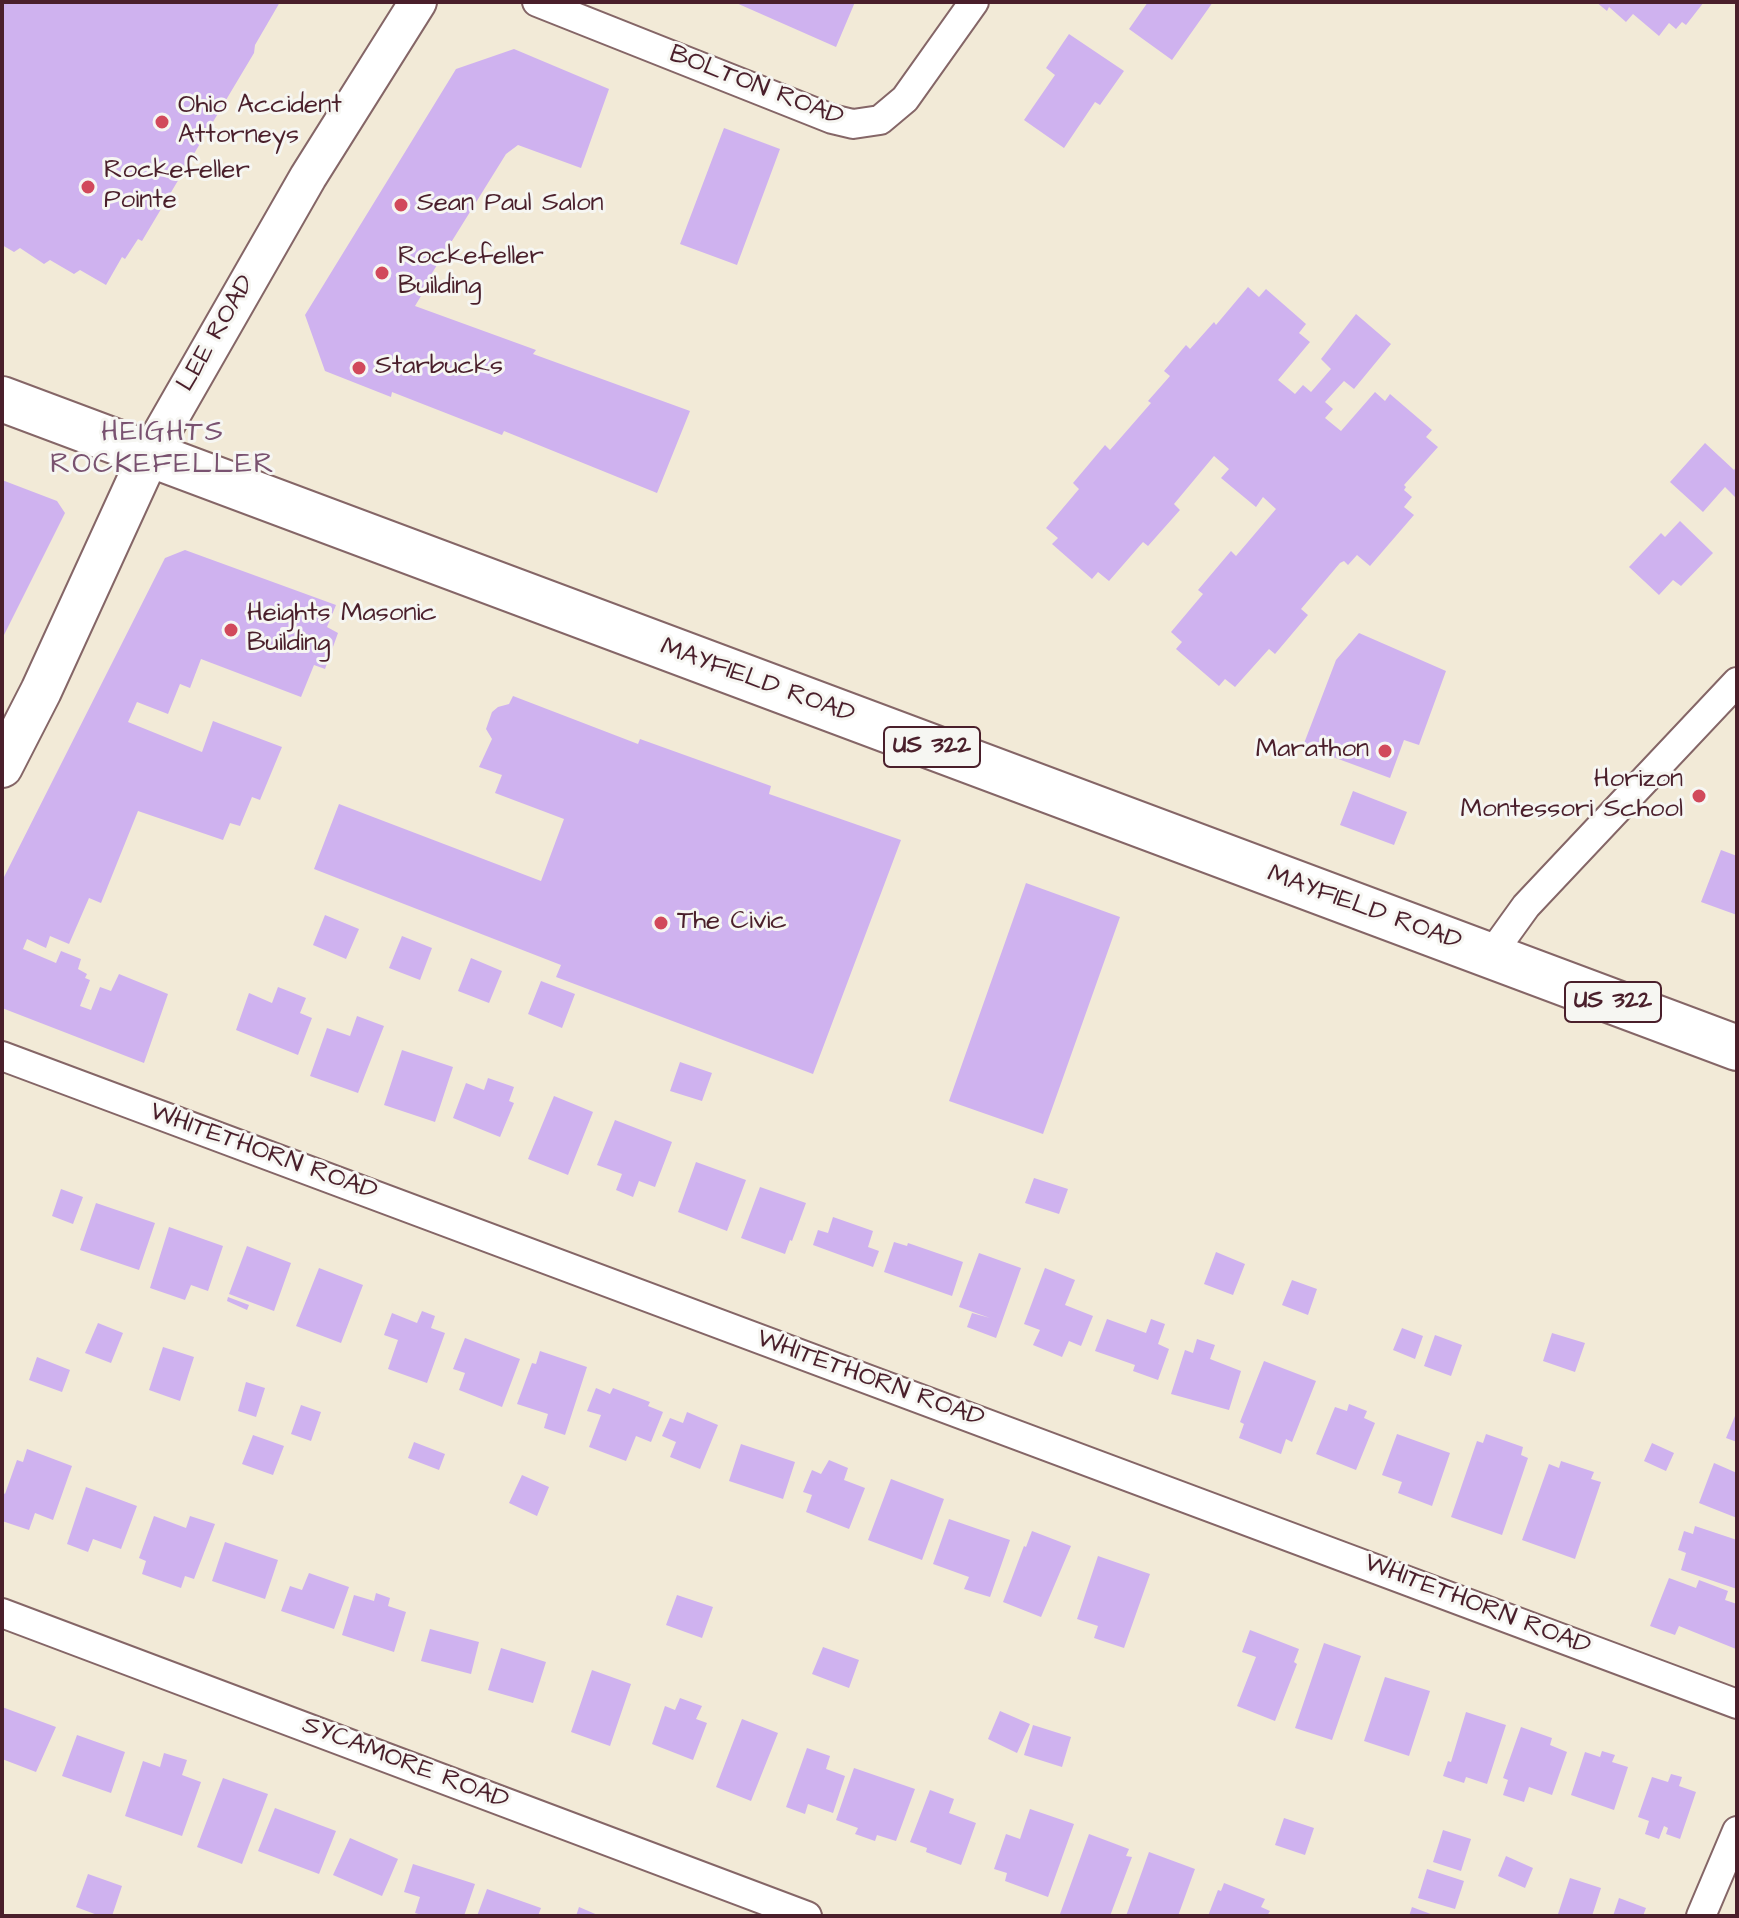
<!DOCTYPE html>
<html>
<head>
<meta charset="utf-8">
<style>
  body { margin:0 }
  #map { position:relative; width:1739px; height:1918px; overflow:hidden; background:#f2ead7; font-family:"Architects Daughter",sans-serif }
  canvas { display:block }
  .frame { position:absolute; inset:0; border:4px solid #4a1f2b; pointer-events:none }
</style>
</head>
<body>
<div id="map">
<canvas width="1739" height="1918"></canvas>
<div class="frame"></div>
</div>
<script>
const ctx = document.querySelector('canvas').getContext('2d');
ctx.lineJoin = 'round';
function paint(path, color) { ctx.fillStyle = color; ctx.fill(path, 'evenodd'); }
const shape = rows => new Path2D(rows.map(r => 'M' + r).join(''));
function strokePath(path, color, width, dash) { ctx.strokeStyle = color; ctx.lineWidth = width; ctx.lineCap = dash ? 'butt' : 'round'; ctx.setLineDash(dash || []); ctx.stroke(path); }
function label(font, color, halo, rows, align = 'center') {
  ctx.font = font + ' "Architects Daughter",sans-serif'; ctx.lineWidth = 6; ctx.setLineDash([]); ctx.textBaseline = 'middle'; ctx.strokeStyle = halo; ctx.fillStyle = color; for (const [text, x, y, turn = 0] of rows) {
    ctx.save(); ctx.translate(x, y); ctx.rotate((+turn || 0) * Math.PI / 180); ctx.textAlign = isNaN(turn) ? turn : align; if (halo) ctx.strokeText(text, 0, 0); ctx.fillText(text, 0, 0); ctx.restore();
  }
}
const building = shape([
  [2,2,280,2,255,45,254,53,142,241,138,239,125,259,122,257,106,285,80,270,74,274,50,260,44,264,20,248,14,252,2,245],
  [734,2,855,2,836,47],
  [1148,2,1213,2,1172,60,1129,29],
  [1596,2,1704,2,1686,25,1682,22,1676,29,1669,23,1659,36,1633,14,1626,22,1609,7,1607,11],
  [1069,34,1124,71,1100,105,1095,102,1064,148,1024,120,1055,75,1046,68],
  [514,49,609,89,581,168,518,145,506,154,419,294,421,296,415,306,536,350,533,354,690,411,657,493,504,431,502,435,392,392,391,397,325,371,305,315,456,69],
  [724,128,780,149,737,265,680,244],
  [1248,287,1259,297,1266,289,1306,324,1299,333,1310,342,1278,380,1295,394,1303,385,1311,392,1331,369,1321,359,1356,314,1391,344,1354,389,1344,381,1325,402,1333,409,1325,418,1341,431,1375,392,1385,401,1390,394,1432,430,1426,437,1438,447,1404,485,1406,487,1404,490,1412,497,1404,507,1414,515,1370,566,1357,555,1348,565,1344,561,1340,563,1301,609,1308,615,1275,654,1269,649,1235,687,1225,679,1219,686,1176,649,1182,642,1171,632,1203,594,1198,590,1231,551,1236,556,1276,509,1263,497,1256,507,1221,478,1229,469,1214,456,1174,504,1180,510,1148,546,1143,542,1109,581,1098,572,1092,579,1052,544,1058,538,1046,528,1079,489,1073,483,1105,445,1110,450,1151,403,1148,401,1170,376,1164,371,1186,345,1190,349,1214,322,1216,325],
  [1705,443,1734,470,1737,466,1737,499,1725,487,1703,512,1670,482],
  [2,480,57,501,65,513,2,639],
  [1680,521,1713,553,1681,586,1673,580,1659,595,1629,567,1661,533,1665,537],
  [185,550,336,605,327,627,338,633,325,669,314,665,301,697,201,659,190,688,180,684,168,714,137,702,128,722,202,752,213,721,282,747,260,800,252,797,240,826,230,823,223,840,138,811,101,903,89,898,69,944,50,936,46,948,27,939,23,949,56,963,61,951,81,959,78,969,87,974,85,978,90,980,80,1006,91,1010,100,987,111,991,119,974,168,994,144,1063,2,1008,2,881,165,558],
  [1359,633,1446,671,1419,745,1404,740,1390,778,1303,746,1336,660],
  [513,696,638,744,640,739,771,786,769,794,901,840,813,1074,556,977,561,965,314,869,339,804,541,881,564,819,495,793,502,775,479,767,492,739,486,729,492,712,498,707,509,704],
  [1353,791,1407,812,1394,845,1340,825],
  [1721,850,1737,856,1737,915,1701,902],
  [1026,883,1120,917,1043,1134,949,1101],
  [325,915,359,929,346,959,313,945],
  [402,936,432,948,420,980,389,968],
  [471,958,502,971,489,1003,458,991],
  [541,981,575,994,562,1028,528,1014],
  [278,987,306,998,300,1013,312,1018,298,1055,236,1030,249,993,272,1003],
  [357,1016,384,1026,358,1093,310,1076,327,1028,350,1036],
  [402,1050,453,1067,435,1122,384,1105],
  [680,1062,712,1073,702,1101,670,1091],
  [488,1078,514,1087,509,1101,514,1103,500,1137,453,1118,466,1083,484,1090],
  [554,1096,593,1112,568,1175,528,1159],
  [615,1120,672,1142,655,1187,639,1181,633,1197,616,1190,622,1174,597,1165],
  [696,1162,746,1180,727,1231,678,1212],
  [1034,1178,1068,1189,1059,1214,1025,1203],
  [760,1187,806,1203,792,1241,790,1240,785,1254,741,1238],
  [61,1189,83,1197,73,1224,52,1216],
  [96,1203,155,1223,139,1270,80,1250],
  [833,1217,873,1231,868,1247,879,1251,873,1267,813,1245,818,1230,828,1233],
  [169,1227,223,1246,208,1291,191,1285,185,1300,150,1288],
  [894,1242,907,1246,908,1243,963,1262,952,1296,884,1272],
  [247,1246,291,1263,274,1311,229,1294],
  [1216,1252,1245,1264,1233,1295,1204,1284],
  [979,1253,1021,1268,996,1338,967,1327,972,1313,990,1318,959,1307],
  [319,1268,363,1285,341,1343,296,1326],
  [1045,1268,1075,1280,1065,1305,1093,1316,1081,1346,1069,1341,1062,1357,1033,1345,1040,1330,1024,1324],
  [1292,1280,1317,1289,1308,1315,1282,1305],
  [228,1297,249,1305,247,1310,227,1301],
  [422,1311,435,1316,431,1328,445,1333,427,1383,388,1369,398,1340,384,1335,392,1313,417,1323],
  [1107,1319,1146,1333,1151,1319,1165,1324,1158,1344,1169,1349,1158,1380,1133,1371,1135,1365,1095,1351],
  [98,1323,123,1333,111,1363,85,1353],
  [1402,1328,1423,1336,1415,1359,1393,1350],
  [1552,1333,1585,1343,1575,1372,1543,1361],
  [1435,1335,1462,1345,1451,1376,1424,1366],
  [465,1338,520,1359,502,1407,459,1390,465,1373,453,1369],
  [1197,1339,1215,1345,1210,1359,1241,1371,1229,1410,1171,1394,1185,1350,1193,1353],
  [163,1347,194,1357,180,1401,149,1390],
  [540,1351,587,1367,565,1435,544,1428,548,1414,517,1404,532,1363,536,1364],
  [37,1357,70,1370,62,1392,29,1380],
  [1264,1361,1316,1381,1292,1442,1286,1439,1281,1454,1239,1438,1244,1424,1240,1422],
  [246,1382,265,1388,256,1417,238,1411],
  [596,1388,610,1394,613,1388,650,1402,648,1406,663,1412,651,1442,636,1436,626,1461,589,1447,601,1415,587,1411],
  [1349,1404,1367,1411,1364,1418,1375,1423,1356,1470,1316,1454,1335,1407,1347,1411],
  [301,1405,321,1412,311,1441,291,1434],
  [1737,1411,1737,1442,1726,1438],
  [687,1412,718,1425,700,1469,670,1457,676,1442,662,1436,670,1418,683,1423],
  [1397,1434,1450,1453,1432,1506,1398,1493,1402,1482,1382,1475],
  [1486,1434,1523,1447,1521,1455,1528,1458,1502,1535,1451,1517,1477,1441,1483,1443],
  [253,1435,284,1446,273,1475,242,1464],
  [414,1442,445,1454,439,1470,408,1458],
  [1652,1443,1674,1453,1666,1471,1644,1461],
  [741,1444,795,1462,783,1499,729,1481],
  [27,1449,72,1466,53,1520,35,1513,29,1530,2,1521,2,1492,5,1494,17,1460,23,1462],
  [829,1460,848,1468,844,1480,865,1488,849,1529,806,1512,812,1495,803,1492,812,1470,821,1474],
  [1561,1461,1594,1472,1591,1479,1601,1482,1575,1559,1522,1540,1549,1464,1559,1468],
  [1714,1463,1737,1473,1737,1518,1699,1503],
  [522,1475,549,1487,537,1516,509,1503],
  [891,1479,944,1499,922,1560,868,1540],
  [86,1487,137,1506,121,1549,93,1539,88,1552,67,1544],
  [154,1516,186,1528,190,1516,215,1524,194,1579,185,1576,181,1588,142,1574,146,1561,139,1558],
  [949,1519,1010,1540,990,1597,964,1589,969,1577,933,1564],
  [1695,1526,1737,1540,1737,1589,1681,1570,1686,1553,1678,1550,1684,1531,1693,1534],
  [1032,1531,1071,1546,1041,1617,1003,1602,1024,1546,1026,1547],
  [225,1542,278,1560,265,1599,212,1581],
  [1098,1556,1150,1574,1124,1648,1094,1638,1098,1626,1077,1619],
  [309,1573,349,1587,334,1629,281,1611,290,1586,302,1590],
  [1669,1578,1696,1588,1699,1580,1728,1591,1725,1600,1737,1604,1736,1649,1679,1626,1675,1635,1650,1626],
  [376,1593,390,1598,388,1606,406,1612,394,1652,342,1635,354,1595,374,1601],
  [677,1595,713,1607,702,1638,666,1625],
  [430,1629,479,1642,471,1674,421,1661],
  [1250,1630,1299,1649,1294,1662,1297,1664,1275,1721,1237,1706,1256,1657,1242,1652],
  [1324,1643,1361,1656,1332,1740,1295,1728],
  [823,1647,859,1660,849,1688,812,1674],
  [501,1648,546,1662,533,1703,488,1690],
  [592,1670,631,1684,610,1746,571,1732],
  [1385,1677,1430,1691,1409,1756,1364,1741],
  [680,1698,702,1706,696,1719,707,1723,693,1760,652,1744,665,1706,675,1710],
  [2,1707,56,1727,36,1772,2,1759],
  [1000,1711,1030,1724,1017,1753,988,1739],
  [1466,1712,1506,1725,1487,1784,1466,1777,1464,1783,1443,1776,1448,1761,1451,1762],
  [742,1719,778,1733,751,1801,716,1787],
  [1033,1725,1071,1737,1062,1767,1024,1755],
  [1521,1727,1552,1738,1550,1745,1567,1752,1552,1795,1529,1787,1524,1802,1503,1795,1508,1780,1503,1778],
  [77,1735,125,1752,111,1793,62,1776],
  [807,1748,830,1756,826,1769,845,1776,833,1813,808,1804,805,1814,786,1807],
  [1602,1751,1615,1755,1612,1762,1628,1767,1614,1810,1571,1795,1585,1752,1600,1757],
  [164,1753,187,1760,182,1775,201,1782,182,1836,125,1816,143,1761,160,1767],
  [854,1768,915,1789,896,1841,877,1835,875,1841,855,1834,858,1828,836,1820],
  [1671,1774,1682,1777,1679,1786,1696,1792,1680,1839,1666,1834,1668,1828,1664,1826,1659,1839,1645,1834,1649,1821,1638,1817,1652,1777,1668,1782],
  [223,1778,268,1794,242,1864,197,1847],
  [930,1790,954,1799,949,1813,976,1823,961,1865,926,1852,927,1848,910,1842],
  [275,1808,336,1831,319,1874,258,1851],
  [1030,1809,1074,1824,1048,1897,1005,1881,1007,1873,994,1869,1006,1834,1020,1839],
  [1284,1818,1314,1828,1305,1855,1275,1845],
  [1443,1830,1471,1839,1461,1871,1433,1862],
  [1089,1834,1129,1849,1126,1856,1132,1857,1110,1916,1064,1916,1060,1914],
  [350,1838,398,1859,382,1896,333,1875],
  [1149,1852,1195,1869,1178,1916,1126,1916],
  [1506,1856,1533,1868,1525,1888,1498,1876],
  [413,1864,475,1884,464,1916,425,1916,415,1913,420,1897,404,1892],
  [1427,1869,1464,1881,1455,1909,1418,1898],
  [88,1874,122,1886,112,1916,100,1916,76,1907],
  [1570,1878,1601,1888,1592,1916,1558,1914],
  [1224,1883,1265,1899,1261,1907,1270,1911,1267,1916,1208,1916,1218,1890,1221,1891],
  [487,1889,541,1908,538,1916,477,1916],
  [1619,1898,1646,1908,1643,1916,1613,1916],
  [579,1907,600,1916,576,1916],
  [1412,1907,1436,1916,1409,1916]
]);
const minor = shape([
  [537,2,832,119,853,124,880,120,905,99,974,2],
  [1490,956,1526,906,1737,682],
  [2,1056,1737,1704],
  [2,1613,807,1916],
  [1701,1916,1737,1831]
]);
const tertiary = shape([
  [150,453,308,177,418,2]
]);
const secondary = shape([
  [2,767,41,691,150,453]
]);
const primary = shape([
  [2,399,1737,1048]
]);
const markers = [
  [162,122,8,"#d1495b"],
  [88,187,8,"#d1495b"],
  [401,205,8,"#d1495b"],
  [382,273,8,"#d1495b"],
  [359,368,8,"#d1495b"],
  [231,630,8,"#d1495b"],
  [1385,751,8,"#d1495b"],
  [1699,796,8,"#d1495b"],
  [661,923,8,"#d1495b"]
];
const shields = [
  [932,747,96],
  [1613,1002,96]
];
const shieldNames = [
  ["US 322",932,747],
  ["US 322",1613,1002]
];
const streetNames = [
  ["BOLTON ROAD",756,87,21],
  ["LEE ROAD",217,334,-60],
  ["MAYFIELD ROAD",757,682,20],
  ["MAYFIELD ROAD",1364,909,20],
  ["WHITETHORN ROAD",263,1153,20],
  ["WHITETHORN ROAD",870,1380,20],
  ["WHITETHORN ROAD",1477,1606,21],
  ["SYCAMORE ROAD",405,1764,21]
];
const poiNames = [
  ["Ohio Accident",178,107],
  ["Attorneys",178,137],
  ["Rockefeller",104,172],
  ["Pointe",104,202],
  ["Sean Paul Salon",417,205],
  ["Rockefeller",398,258],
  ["Building",398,288],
  ["Starbucks",375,368],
  ["Heights Masonic",247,615],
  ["Building",247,645],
  ["Marathon",1369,751,"right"],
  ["Horizon",1683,781,"right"],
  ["Montessori School",1683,811,"right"],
  ["The Civic",677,923]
];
const neighbourhoodNames = [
  ["HEIGHTS",163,434],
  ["ROCKEFELLER",163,466]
];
paint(building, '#cfb2ef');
strokePath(minor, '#856667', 32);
strokePath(tertiary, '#856667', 40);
strokePath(secondary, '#856667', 44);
strokePath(primary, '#856667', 48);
strokePath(minor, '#fff', 28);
strokePath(tertiary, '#fff', 36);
strokePath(secondary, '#fff', 40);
strokePath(primary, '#fff', 44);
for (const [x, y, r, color] of markers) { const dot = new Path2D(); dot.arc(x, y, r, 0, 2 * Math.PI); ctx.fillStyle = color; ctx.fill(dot); strokePath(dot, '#f6f6f2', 3); }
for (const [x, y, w] of shields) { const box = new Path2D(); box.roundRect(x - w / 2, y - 20, w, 40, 6); ctx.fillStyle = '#f6f6f2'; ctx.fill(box); strokePath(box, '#4a1f2b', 2); }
label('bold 24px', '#4a1f2b', null, shieldNames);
label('26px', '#4a1f2b', '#f6f6f2', streetNames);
label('26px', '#4a1f2b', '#f6f6f2', poiNames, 'left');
ctx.letterSpacing = '2px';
label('28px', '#795270', '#f6f6f2', neighbourhoodNames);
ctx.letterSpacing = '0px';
</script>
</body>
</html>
